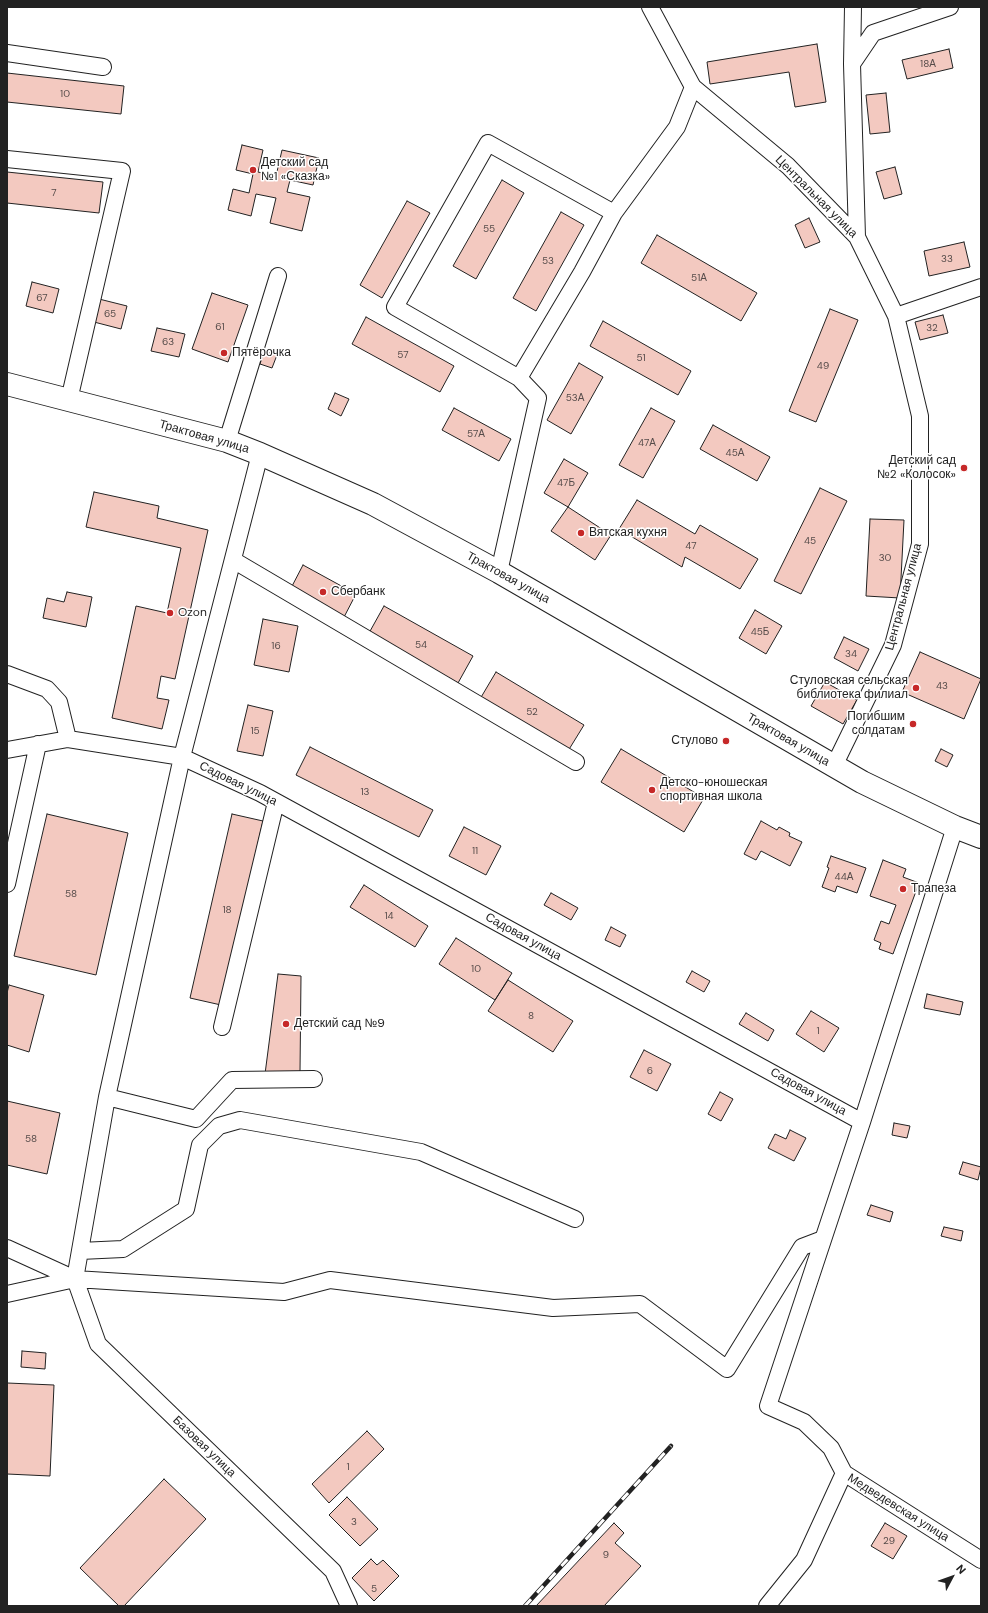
<!DOCTYPE html>
<html>
<head>
<meta charset="utf-8">
<style>
  body { margin:0 }
  #map { position:relative; width:988px; height:1613px; overflow:hidden; background:#fff; font-family:"DM Sans",sans-serif }
  canvas { display:block }
  .frame { position:absolute; inset:0; border:8px solid #222; pointer-events:none }
  .north { position:absolute; left:932px; top:1557px; width:40px; height:40px; -webkit-text-stroke:3px #fff; paint-order:stroke; rotate:49deg; font-size:11px; font-weight:700; line-height:16px; text-align:center; color:#222 }
  .north::after { content:''; display:block; margin:auto; width:14px; height:18px; background:#222; clip-path:polygon(50% 0,100% 100%,50% 72%,0 100%) }
</style>
</head>
<body>
<div id="map">
<canvas width="988" height="1613"></canvas>
<div class="frame"></div>
<div class="north">N</div>
</div>
<script>
const ctx = document.querySelector('canvas').getContext('2d');
ctx.lineJoin = 'round';
function paint(path, color) { ctx.fillStyle = color; ctx.fill(path, 'evenodd'); }
const shape = rows => new Path2D(rows.map(r => 'M' + r).join(''));
function strokePath(path, color, width, dash) { ctx.strokeStyle = color; ctx.lineWidth = width; ctx.lineCap = dash ? 'butt' : 'round'; ctx.setLineDash(dash || []); ctx.stroke(path); }
function label(font, color, halo, rows, align = 'center') {
  ctx.font = font + ' "DM Sans",sans-serif'; ctx.lineWidth = 3; ctx.setLineDash([]); ctx.textBaseline = 'middle'; ctx.strokeStyle = halo; ctx.fillStyle = color; for (const [text, x, y, turn = 0] of rows) {
    ctx.save(); ctx.translate(x, y); ctx.rotate((+turn || 0) * Math.PI / 180); ctx.textAlign = isNaN(turn) ? turn : align; if (halo) ctx.strokeText(text, 0, 0); ctx.fillText(text, 0, 0); ctx.restore();
  }
}
const building = shape([
  [817,44,826,102,795,107,789,72,710,84,707,62,817,44],
  [949,49,953,68,907,79,902,60,949,49],
  [7,73,124,86,121,114,7,102,7,73],
  [886,93,890,132,870,134,866,95,886,93],
  [242,145,263,150,258,172,276,176,282,150,319,158,313,185,290,180,287,192,310,197,302,231,270,223,276,198,256,194,251,216,228,210,233,189,249,193,253,174,236,170,242,145],
  [895,167,902,194,884,199,876,172,895,167],
  [7,172,103,182,99,213,7,203,7,172],
  [502,180,524,193,476,279,453,266,502,180],
  [407,201,430,213,382,298,360,285,407,201],
  [561,212,584,225,536,311,513,298,561,212],
  [809,218,820,242,805,248,795,225,809,218],
  [657,235,757,293,741,321,641,263,657,235],
  [964,242,970,267,929,276,924,251,964,242],
  [32,282,59,289,53,313,26,306,32,282],
  [212,293,248,305,228,362,192,349,212,293],
  [99,299,127,306,121,329,94,322,99,299],
  [830,309,858,320,816,422,789,411,830,309],
  [943,315,948,333,920,340,915,322,943,315],
  [366,317,454,366,440,392,352,344,366,317],
  [603,321,691,371,678,395,590,346,603,321],
  [157,328,185,334,179,357,151,351,157,328],
  [264,351,277,355,272,368,260,364,264,351],
  [579,363,603,377,571,434,547,420,579,363],
  [335,393,349,399,341,416,328,409,335,393],
  [454,408,511,439,499,461,442,430,454,408],
  [651,408,675,421,643,478,619,465,651,408],
  [713,425,770,457,757,481,700,449,713,425],
  [564,459,588,473,568,507,544,493,564,459],
  [820,488,847,501,801,594,774,581,820,488],
  [94,492,159,506,157,518,208,530,175,679,161,676,157,698,169,700,162,729,112,718,136,606,167,613,181,548,86,527,94,492],
  [637,500,695,534,700,525,758,559,740,589,685,557,682,567,619,529,637,500],
  [568,507,611,535,595,560,551,531,568,507],
  [870,519,904,520,900,598,866,596,870,519],
  [303,565,356,594,343,619,290,590,303,565],
  [67,592,92,597,86,627,43,618,47,598,64,602,67,592],
  [384,606,473,656,458,683,369,633,384,606],
  [755,610,782,626,766,654,739,638,755,610],
  [263,619,298,626,289,672,254,665,263,619],
  [844,637,869,649,858,671,834,658,844,637],
  [920,652,981,679,964,719,902,692,920,652],
  [496,672,584,725,568,751,480,699,496,672],
  [825,682,857,700,843,724,811,706,825,682],
  [248,705,273,711,263,756,237,751,248,705],
  [310,747,433,810,419,837,296,775,310,747],
  [621,749,704,798,684,832,601,782,621,749],
  [941,749,953,755,947,767,935,761,941,749],
  [47,814,128,833,96,975,14,956,47,814],
  [232,814,263,821,221,1005,190,998,232,814],
  [761,821,777,830,779,827,790,833,789,836,802,842,790,866,761,851,756,860,744,854,761,821],
  [464,827,501,846,486,875,449,856,464,827],
  [831,856,866,868,857,893,837,886,835,892,822,887,829,868,827,867,831,856],
  [883,860,906,869,903,877,919,883,893,954,879,949,881,943,874,940,881,921,889,924,896,905,870,896,883,860],
  [364,885,428,926,415,947,350,907,364,885],
  [551,893,578,908,571,920,544,905,551,893],
  [611,927,626,935,620,947,605,940,611,927],
  [456,938,512,973,495,1000,439,964,456,938],
  [692,971,710,981,704,992,686,982,692,971],
  [278,974,301,976,300,1072,265,1074,278,974],
  [508,980,573,1021,553,1052,488,1011,508,980],
  [9,985,44,995,29,1052,7,1045,7,993,9,985],
  [927,994,963,1002,960,1015,924,1008,927,994],
  [811,1011,839,1028,824,1052,796,1034,811,1011],
  [746,1013,774,1030,768,1041,739,1024,746,1013],
  [644,1050,671,1064,657,1091,630,1077,644,1050],
  [720,1092,733,1099,721,1121,708,1114,720,1092],
  [7,1101,60,1113,47,1174,7,1165,7,1101],
  [894,1123,910,1126,907,1138,892,1135,894,1123],
  [790,1130,806,1138,794,1161,768,1148,775,1134,786,1139,790,1130],
  [963,1162,981,1167,978,1180,959,1174,963,1162],
  [871,1205,893,1212,890,1222,867,1215,871,1205],
  [944,1227,963,1231,961,1241,941,1236,944,1227],
  [22,1351,46,1353,45,1369,21,1367,22,1351],
  [7,1383,54,1385,50,1476,7,1474,7,1383],
  [367,1431,384,1449,329,1503,312,1484,367,1431],
  [164,1479,206,1519,124,1606,119,1606,80,1568,164,1479],
  [347,1497,378,1529,360,1546,329,1515,347,1497],
  [614,1523,624,1533,615,1543,641,1566,604,1606,536,1606,614,1523],
  [885,1523,907,1536,893,1559,871,1546,885,1523],
  [371,1559,377,1565,383,1560,399,1576,374,1601,352,1578,371,1559]
]);
const minor = shape([
  [650,7,693,87,788,166,857,237,896,316,920,416,920,544,893,645,834,766],
  [853,7,852,64,857,237],
  [7,53,103,67],
  [852,64,873,33,950,7],
  [7,159,122,171,69,400],
  [614,213,677,127,693,87],
  [896,316,981,287],
  [227,441,278,276],
  [260,454,182,757,107,1097,75,1279,98,1344,333,1571,349,1606],
  [233,560,576,762],
  [499,572,538,398,519,378,395,307,488,143,614,213,582,272,519,378],
  [7,674,47,689,59,702,68,739,182,757,260,793,862,1122],
  [7,750,68,739],
  [955,827,862,1122,768,1406,804,1422,831,1448,844,1473,981,1560],
  [7,884,38,744],
  [222,1027,276,802],
  [107,1097,196,1119,232,1080,314,1079],
  [7,1248,75,1279],
  [80,1251,123,1249,186,1209,200,1145,219,1126,240,1120,421,1152,575,1219],
  [7,1294,75,1279,284,1292,330,1280,553,1308,640,1304,727,1369,802,1247,823,1239],
  [767,1606,804,1560,844,1473]
]);
const highway = shape([
  [7,384,227,441,260,454,373,504,499,572,862,782,955,827,981,837]
]);
const rail = shape([
  [525,1606,671,1446]
]);
const markers = [
  [253,170,4,"#c62828"],
  [224,353,4,"#c62828"],
  [964,468,4,"#c62828"],
  [581,533,4,"#c62828"],
  [323,592,4,"#c62828"],
  [170,613,4,"#c62828"],
  [916,688,4,"#c62828"],
  [913,724,4,"#c62828"],
  [726,741,4,"#c62828"],
  [652,790,4,"#c62828"],
  [903,889,4,"#c62828"],
  [286,1024,4,"#c62828"]
];
const numberNames = [
  ["18А",928,64],
  ["10",65,94],
  ["7",54,193],
  ["55",489,229],
  ["33",947,259],
  ["53",548,261],
  ["51А",699,278],
  ["67",42,298],
  ["65",110,314],
  ["61",220,327],
  ["32",932,328],
  ["63",168,342],
  ["57",403,355],
  ["51",641,358],
  ["49",823,366],
  ["53А",575,398],
  ["57А",476,434],
  ["47А",647,443],
  ["45А",735,453],
  ["47Б",566,483],
  ["45",810,541],
  ["47",691,546],
  ["30",885,558],
  ["45Б",760,632],
  ["54",421,645],
  ["16",276,646],
  ["34",851,654],
  ["43",942,686],
  ["52",532,712],
  ["15",255,731],
  ["13",365,792],
  ["11",475,851],
  ["44А",844,877],
  ["58",71,894],
  ["18",227,910],
  ["14",389,916],
  ["10",476,969],
  ["8",531,1016],
  ["1",818,1031],
  ["6",650,1071],
  ["58",31,1139],
  ["1",348,1467],
  ["3",354,1522],
  ["29",889,1541],
  ["9",606,1555],
  ["5",374,1589]
];
const poiNames = [
  ["Детский сад",261,163],
  ["№1 «Сказка»",261,177],
  ["Пятёрочка",232,353],
  ["Детский сад",956,461,"right"],
  ["№2 «Колосок»",956,475,"right"],
  ["Вятская кухня",589,533],
  ["Сбербанк",331,592],
  ["Ozon",178,613],
  ["Стуловская сельская",908,681,"right"],
  ["библиотека филиал",908,695,"right"],
  ["Погибшим",905,717,"right"],
  ["солдатам",905,731,"right"],
  ["Стулово",718,741,"right"],
  ["Детско-юношеская",660,783],
  ["спортивная школа",660,797],
  ["Трапеза",911,889],
  ["Детский сад №9",294,1024]
];
const streetNames = [
  ["Центральная улица",816,197,45],
  ["Трактовая улица",204,437,16],
  ["Трактовая улица",508,578,29],
  ["Центральная улица",904,597,-75],
  ["Трактовая улица",788,740,30],
  ["Садовая улица",238,784,26],
  ["Садовая улица",523,937,29],
  ["Садовая улица",808,1092,29],
  ["Базовая улица",204,1447,44],
  ["Медведевская улица",898,1508,32]
];
paint(building, '#f3c9c0');
strokePath(building, '#222', 1);
strokePath(minor, '#222', 18);
strokePath(highway, '#222', 24);
strokePath(minor, '#fff', 16);
strokePath(highway, '#fff', 22);
strokePath(rail, '#222', 4.5);
strokePath(rail, '#fff', 3, [9]);
for (const [x, y, r, color] of markers) { const dot = new Path2D(); dot.arc(x, y, r, 0, 2 * Math.PI); ctx.fillStyle = color; ctx.fill(dot); strokePath(dot, '#fff', 1.5); }
label('10px', '#564c4a', null, numberNames);
label('12px', '#222', '#fff', poiNames, 'left');
label('12px', '#222', '#fff', streetNames);
</script>
</body>
</html>
